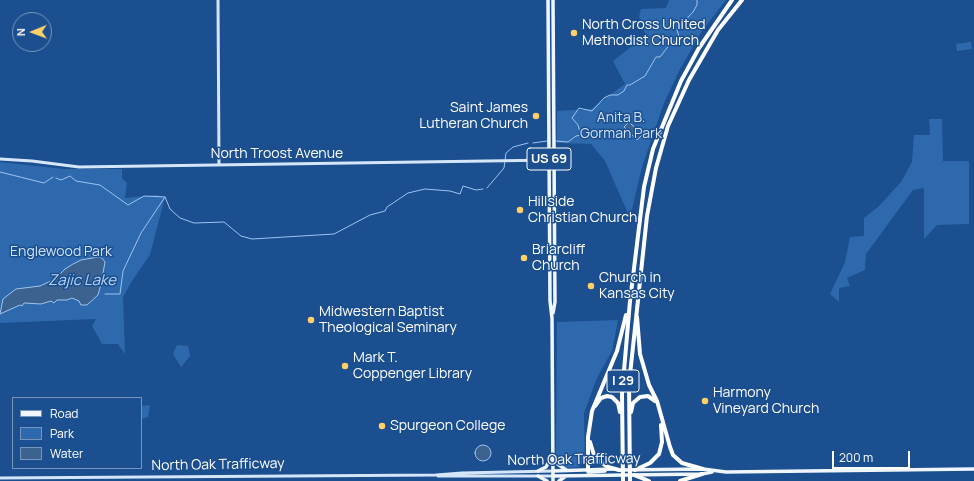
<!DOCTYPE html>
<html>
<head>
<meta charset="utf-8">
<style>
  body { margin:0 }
  #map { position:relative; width:974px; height:481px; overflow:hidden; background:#1b4f8f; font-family:Manrope,sans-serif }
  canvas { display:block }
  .legend { position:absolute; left:12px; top:397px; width:130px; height:72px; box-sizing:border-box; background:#1b4f8f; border:1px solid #7695bc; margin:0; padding:5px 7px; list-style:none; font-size:12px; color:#fff }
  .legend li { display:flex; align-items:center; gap:8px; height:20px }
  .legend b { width:20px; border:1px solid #7695bc }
  .north { position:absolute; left:12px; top:12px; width:40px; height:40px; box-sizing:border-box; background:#1b4f8f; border:1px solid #7695bc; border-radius:50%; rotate:269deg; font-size:11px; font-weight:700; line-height:16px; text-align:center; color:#fff }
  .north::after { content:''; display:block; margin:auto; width:14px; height:18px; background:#ffd166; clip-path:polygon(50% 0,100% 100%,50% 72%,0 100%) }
  .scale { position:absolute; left:832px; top:451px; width:78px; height:18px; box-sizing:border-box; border:2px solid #fff; border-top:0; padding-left:5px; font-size:12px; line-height:14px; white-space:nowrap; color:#fff; -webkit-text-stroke:3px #1b4f8f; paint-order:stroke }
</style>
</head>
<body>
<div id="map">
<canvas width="974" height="481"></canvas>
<ul class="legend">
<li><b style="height:5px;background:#f0f6ff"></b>Road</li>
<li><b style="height:11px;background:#2e69ad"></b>Park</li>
<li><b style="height:11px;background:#3c6290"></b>Water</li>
</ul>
<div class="north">N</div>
<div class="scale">200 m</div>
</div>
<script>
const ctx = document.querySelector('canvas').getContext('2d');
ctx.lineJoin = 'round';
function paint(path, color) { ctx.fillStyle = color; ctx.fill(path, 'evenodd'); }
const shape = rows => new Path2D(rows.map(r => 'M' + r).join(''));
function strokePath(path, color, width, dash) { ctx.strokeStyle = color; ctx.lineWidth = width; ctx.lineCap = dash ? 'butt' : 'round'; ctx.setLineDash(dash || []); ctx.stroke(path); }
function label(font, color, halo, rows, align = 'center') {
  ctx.font = font + ' Manrope,sans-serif'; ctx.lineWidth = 3; ctx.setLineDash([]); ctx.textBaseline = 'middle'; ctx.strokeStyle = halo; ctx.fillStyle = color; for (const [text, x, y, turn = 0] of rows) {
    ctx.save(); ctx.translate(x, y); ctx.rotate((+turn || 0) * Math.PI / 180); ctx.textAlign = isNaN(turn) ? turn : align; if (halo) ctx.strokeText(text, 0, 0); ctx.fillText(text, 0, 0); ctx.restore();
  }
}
const green = shape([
  [669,0,726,0,702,31,679,71,664,103,642,167,630,218,605,161,591,144,557,143,557,111,591,109,625,84,613,61,636,43,645,34,639,17,641,9,666,8],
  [971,42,972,49,957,51,956,44],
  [929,119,942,119,943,161,969,161,969,224,937,225,924,239,924,188,913,190,866,254,865,270,847,278,850,286,839,288,839,302,830,294,845,262,850,237,864,236,864,218,878,207,901,182,912,162,914,135,930,135],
  [0,162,64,169,122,169,122,178,127,183,125,198,156,195,165,197,150,255,132,281,123,297,125,354,118,344,102,344,92,326,96,319,0,323],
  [618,320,612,351,597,378,584,413,585,460,579,467,563,468,556,462,557,322],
  [177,345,188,346,190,356,181,367,173,354],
  [150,405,148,417,141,419,141,406]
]);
const water = shape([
  [629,122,642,135,637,140,624,127,629,122],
  [98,257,102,258,105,262,101,284,98,295,87,305,81,305,79,301,72,298,67,300,57,300,54,303,51,301,41,304,24,303,22,306,20,305,0,314,3,299,16,289,40,286,55,279,65,269,73,264,81,260,98,257],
  '475 453a8 8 0 1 1 16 0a8 8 0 1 1-16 0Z'
]);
const stream = shape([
  [556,141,568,142,576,136,581,135,578,125,572,118,579,108,592,111,604,98,610,95,618,95,624,91,627,85,630,85,645,76,656,57,660,57,670,44,677,40,679,37,677,29,693,12,697,5,697,0],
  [533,143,547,141],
  [0,172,44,183,53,177],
  [56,178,61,180,70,176,76,181,100,185,128,205,144,196,165,197,170,209,180,218,194,223,224,222,241,236,252,239,334,234,370,215,385,211,387,207,408,193,425,189,450,191,460,194,463,186,476,190,483,189],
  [487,188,504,168,506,153,513,147,528,143],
  [105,294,120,294,123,271,141,233,165,197]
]);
const secondary = shape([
  [218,0,219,165],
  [0,159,32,161,79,167,554,160],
  [438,476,553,476],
  [0,478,436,475,462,473,553,471]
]);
const primary = shape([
  [548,0,550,301,552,318,553,481],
  [553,0,555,302,553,313],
  [554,458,555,462,566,470],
  [620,470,703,469,726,472,974,469],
  [538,471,546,467,552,456],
  [553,471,614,469],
  [588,472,605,471],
  [538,476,547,481],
  [553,476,702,474,712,472],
  [559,481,566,476]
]);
const highway = shape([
  [637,317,640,354,649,385,657,401,670,447,673,455,682,463,703,469],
  [595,406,601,398,607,396,612,397,618,403,620,412],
  [631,412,633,403,640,397,648,396,655,401],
  [590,442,594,455,599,461,608,467,619,470],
  [588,470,588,437,592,411,617,351,626,315],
  [635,470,650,463,659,454,662,442,661,425],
  [634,475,649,481],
  [623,481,622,394,630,301,644,187,653,149,681,81,699,48,732,0],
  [630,481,629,384,647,216,656,168,668,126,689,80,718,30,742,0],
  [680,481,702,474]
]);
const markers = [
  [574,33,4,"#ffd166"],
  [536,116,4,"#ffd166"],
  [520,210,4,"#ffd166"],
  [524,258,4,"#ffd166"],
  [591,286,4,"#ffd166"],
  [311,320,4,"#ffd166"],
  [345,366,4,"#ffd166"],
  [705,401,4,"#ffd166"],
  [382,426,4,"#ffd166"]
];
const shields = [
  [549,159,44],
  [623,381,32]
];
const shieldNames = [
  ["US 69",549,159],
  ["I 29",623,381]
];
const poiNames = [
  ["North Cross United",582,25],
  ["Methodist Church",582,41],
  ["Saint James",528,108,"right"],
  ["Lutheran Church",528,124,"right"],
  ["Hillside",528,202],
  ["Christian Church",528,218],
  ["Briarcliff",532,250],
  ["Church",532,266],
  ["Church in",599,278],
  ["Kansas City",599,294],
  ["Midwestern Baptist",319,312],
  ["Theological Seminary",319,328],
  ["Mark T.",353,358],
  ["Coppenger Library",353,374],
  ["Harmony",713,393],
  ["Vineyard Church",713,409],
  ["Spurgeon College",390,426]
];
const parkNames = [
  ["Anita B.",621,118],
  ["Gorman Park",621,134],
  ["Englewood Park",61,252]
];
const streetNames = [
  ["North Troost Avenue",277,154],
  ["North Oak Trafficway",574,460,-1],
  ["North Oak Trafficway",218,465,-1]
];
const waterNames = [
  ["Zajic Lake",82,281]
];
paint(green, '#2e69ad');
paint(water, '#3c6290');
strokePath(water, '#9cc4f0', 1);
strokePath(stream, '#9cc4f0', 1);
strokePath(secondary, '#d6e6fa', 3);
strokePath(primary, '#f0f6ff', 3.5);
strokePath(highway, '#fff', 4);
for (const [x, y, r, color] of markers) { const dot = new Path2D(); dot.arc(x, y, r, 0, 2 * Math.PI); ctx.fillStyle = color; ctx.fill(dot); strokePath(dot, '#1b4f8f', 1.5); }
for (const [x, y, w] of shields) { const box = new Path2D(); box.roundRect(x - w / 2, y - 11, w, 22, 3); ctx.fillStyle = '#1b4f8f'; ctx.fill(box); strokePath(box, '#fff', 1); }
label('bold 13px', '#fff', null, shieldNames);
label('14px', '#fff', '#1b4f8f', poiNames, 'left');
label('14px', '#cfe3fa', '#1b4f8f', parkNames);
label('14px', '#fff', '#1b4f8f', streetNames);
label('italic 15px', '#b5d3f5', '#1b4f8f', waterNames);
</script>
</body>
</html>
